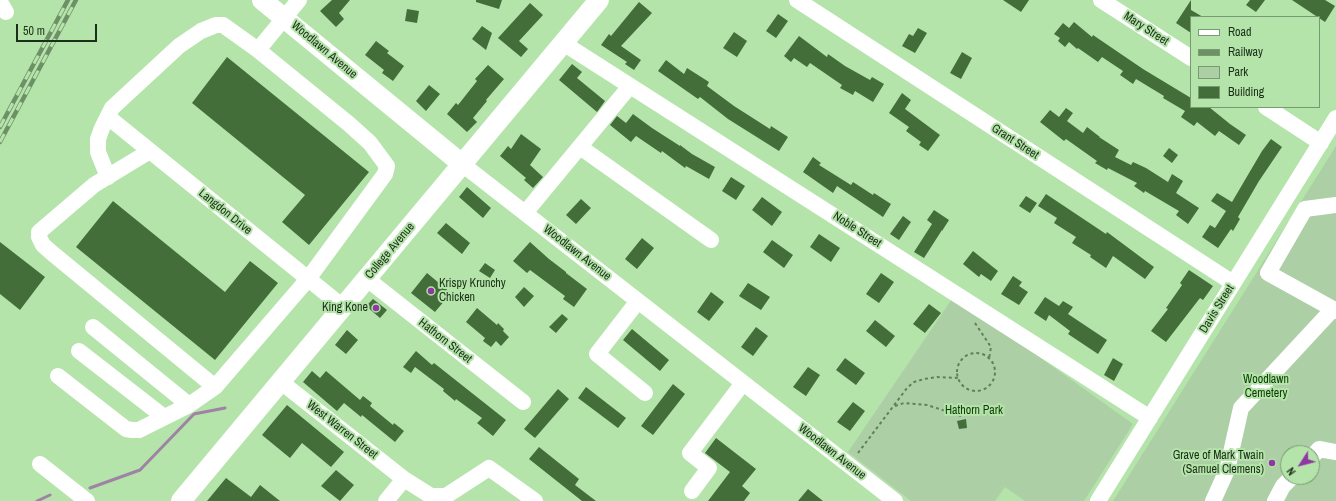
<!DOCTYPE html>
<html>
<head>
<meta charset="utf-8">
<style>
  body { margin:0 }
  #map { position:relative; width:1336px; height:501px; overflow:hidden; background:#b4e4aa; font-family:"Archivo Narrow",sans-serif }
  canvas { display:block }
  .legend { position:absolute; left:1190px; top:16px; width:130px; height:92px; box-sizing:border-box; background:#b4e4aa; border:1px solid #779b70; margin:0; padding:5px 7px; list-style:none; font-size:12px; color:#1b2e18 }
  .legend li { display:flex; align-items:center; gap:8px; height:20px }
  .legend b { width:20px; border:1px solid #779b70 }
  .north { position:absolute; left:1280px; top:445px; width:40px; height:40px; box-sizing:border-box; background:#b4e4aa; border:1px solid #779b70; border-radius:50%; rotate:234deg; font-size:11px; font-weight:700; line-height:16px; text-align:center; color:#1b2e18 }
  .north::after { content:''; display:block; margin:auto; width:14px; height:18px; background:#9037a3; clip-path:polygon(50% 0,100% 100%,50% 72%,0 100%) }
  .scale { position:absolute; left:16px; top:24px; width:81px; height:18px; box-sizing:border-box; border:2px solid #1b2e18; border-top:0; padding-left:5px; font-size:12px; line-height:14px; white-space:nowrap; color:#1b2e18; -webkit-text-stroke:3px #b4e4aa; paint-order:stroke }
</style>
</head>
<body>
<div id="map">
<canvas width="1336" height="501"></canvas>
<ul class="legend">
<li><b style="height:5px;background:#fff"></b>Road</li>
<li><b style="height:5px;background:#6e9067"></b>Railway</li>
<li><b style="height:11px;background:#accfa5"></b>Park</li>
<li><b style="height:11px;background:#436e3a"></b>Building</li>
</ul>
<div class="north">N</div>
<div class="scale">50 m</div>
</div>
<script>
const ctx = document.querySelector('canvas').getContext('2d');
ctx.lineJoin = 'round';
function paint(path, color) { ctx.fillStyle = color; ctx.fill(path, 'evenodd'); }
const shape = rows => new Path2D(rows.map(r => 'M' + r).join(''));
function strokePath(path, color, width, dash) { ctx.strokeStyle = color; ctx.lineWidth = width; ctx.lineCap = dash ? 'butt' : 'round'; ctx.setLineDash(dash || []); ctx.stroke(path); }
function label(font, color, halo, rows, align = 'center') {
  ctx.font = font + ' "Archivo Narrow",sans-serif'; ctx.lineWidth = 4; ctx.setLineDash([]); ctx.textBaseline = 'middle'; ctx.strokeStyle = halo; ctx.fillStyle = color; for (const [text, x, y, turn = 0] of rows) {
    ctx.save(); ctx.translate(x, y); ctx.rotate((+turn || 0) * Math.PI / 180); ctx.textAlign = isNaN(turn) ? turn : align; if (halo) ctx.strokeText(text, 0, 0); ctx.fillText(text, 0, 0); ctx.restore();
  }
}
const green = shape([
  [1336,146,1336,501,1113,501],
  [1288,453,1312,453,1312,477,1288,477],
  [954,296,1133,424,1084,501,1025,501,1005,487,995,501,911,501,848,452]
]);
const stream = shape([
  [90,488,140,470,194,414,225,408],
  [37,501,50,495]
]);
const building = shape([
  [332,0,350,0,339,13,344,19,336,27,320,11],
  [476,0,502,0,499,9,476,2],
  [1003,0,1029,0,1021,12],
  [1191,0,1191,10,1203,17,1191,17,1191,33,1176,23],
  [1250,0,1265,0,1256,12,1246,5],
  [1292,0,1325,0,1335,6,1325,22],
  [639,2,652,13,621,46,641,60,634,70,625,64,627,62,601,45,609,34,611,36],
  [530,3,543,15,519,41,528,49,521,57,498,38],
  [407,9,419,11,417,23,405,21],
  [778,14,788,21,776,38,766,31],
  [1074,22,1092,37,1093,35,1143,69,1191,98,1191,107,1209,107,1230,124,1246,135,1239,145,1219,131,1215,136,1197,122,1194,126,1181,117,1185,111,1163,98,1164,96,1136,79,1133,84,1120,75,1123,71,1102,57,1098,62,1078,48,1077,49,1069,42,1065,47,1058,41,1060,38,1054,34,1063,23,1069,28],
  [482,26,492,33,486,50,472,39],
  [918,28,927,33,915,53,902,46,909,34,913,36],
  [734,32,747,41,737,57,723,48],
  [799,36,827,57,828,54,845,66,870,80,872,77,884,84,873,102,855,91,853,95,840,88,842,85,810,63,807,67,794,58,791,62,784,56],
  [376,41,389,51,387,53,404,66,393,81,382,73,384,70,365,55],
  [962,52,972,58,961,79,950,73],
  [227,57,369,172,309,245,282,222,305,195,192,103],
  [666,60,684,74,687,68,709,82,707,86,734,106,770,129,771,126,788,137,779,151,728,119,700,97,698,99,658,71],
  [572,64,582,72,577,78,605,101,597,112,559,80],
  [488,65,504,79,486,100,487,101,473,118,477,122,467,132,447,114,456,103,458,105,477,81,475,79],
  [429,85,440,94,426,111,416,101],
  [902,93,911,100,905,109,940,135,928,151,919,145,921,142,906,131,909,127,889,113],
  [1066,108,1073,113,1067,121,1083,133,1087,127,1100,137,1099,137,1119,150,1115,157,1131,165,1133,162,1146,168,1168,182,1172,174,1183,181,1176,193,1199,208,1188,224,1176,215,1179,211,1145,191,1144,193,1134,186,1137,183,1108,168,1107,170,1095,163,1097,161,1066,139,1064,141,1040,122,1050,110,1059,117],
  [633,114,652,128,680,146,680,145,692,154,715,167,709,179,686,166,685,168,662,151,661,153,636,136,631,142,610,125,617,116,626,123],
  [521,134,541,149,530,165,543,177,533,188,524,180,526,178,500,156,508,146,511,149],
  [1271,139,1282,147,1259,181,1238,217,1240,219,1233,231,1231,229,1218,248,1202,237,1210,225,1215,228,1226,211,1211,201,1217,193,1232,202,1262,151],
  [1169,148,1178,155,1172,163,1163,156],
  [813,157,821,163,819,165,851,185,853,182,873,195,874,193,891,204,883,217,837,186,833,193,803,172],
  [731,177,745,186,736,200,722,191],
  [467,187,491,208,483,218,459,197],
  [1046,194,1106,234,1107,232,1154,267,1145,279,1113,256,1106,268,1090,257,1091,255,1072,243,1076,237,1054,223,1057,218,1038,206],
  [1026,196,1037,203,1030,213,1019,206],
  [762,197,782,212,772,226,752,210],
  [581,199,591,208,576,224,566,215],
  [113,201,225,292,250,261,278,283,215,360,76,247],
  [934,210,949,220,942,231,942,230,924,258,914,252,932,224,927,220],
  [903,216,911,222,899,240,890,234],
  [446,223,470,243,462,254,437,233],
  [819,234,840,248,831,262,810,247],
  [642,238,654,248,637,269,625,259],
  [772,240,793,255,784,268,763,252],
  [0,242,45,277,20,310,0,294],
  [530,242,549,259,566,272,566,273,587,289,574,307,563,299,565,296,530,270,527,273,513,261],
  [973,251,998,271,991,281,981,274,979,277,963,264],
  [485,263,495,270,490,278,479,271],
  [1189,270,1213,286,1203,300,1200,298,1166,342,1151,331,1168,309,1166,308,1182,285,1180,283],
  [427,273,451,293,435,312,411,293],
  [881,273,894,282,879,303,866,294],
  [1013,276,1022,282,1019,286,1028,292,1019,305,1001,294],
  [748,283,770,297,761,310,739,296],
  [524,287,534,296,524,307,515,297],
  [711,292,724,302,709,321,697,312],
  [1045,297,1059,306,1063,301,1073,307,1068,314,1107,340,1098,354,1068,334,1070,331,1049,315,1046,321,1034,313],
  [373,299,387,310,380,318,366,306],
  [929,304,941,313,925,333,913,324],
  [477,308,497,325,498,323,504,329,503,331,509,337,501,346,496,341,491,347,483,341,485,338,466,322],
  [562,314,568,319,556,333,549,327],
  [875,320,895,336,886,347,866,331],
  [756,327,768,336,753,356,741,347],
  [632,329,669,360,660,371,623,340],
  [347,330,358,340,346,354,335,345],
  [416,351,432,365,434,363,506,420,493,436,477,423,482,418,456,399,455,401,443,391,444,389,415,367,411,373,403,367],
  [845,358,865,373,856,385,836,370],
  [1113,358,1123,364,1114,381,1104,375],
  [808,367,820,375,806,396,793,387],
  [312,371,320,378,326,371,360,400,363,396,372,403,370,406,393,425,394,423,404,431,395,442,362,415,361,417,344,403,337,411,303,382],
  [673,384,685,394,653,435,641,426],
  [586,387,626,418,618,428,578,398],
  [558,389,569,399,535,438,524,429],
  [853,402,865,411,850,431,837,422],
  [287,405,344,452,331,467,302,443,290,458,262,435],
  [966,419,967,428,959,429,957,421],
  [716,438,756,469,742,486,750,493,744,501,708,501,730,472,705,453],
  [539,447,579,479,575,485,596,501,582,501,529,459],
  [336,470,354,485,340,501,321,486],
  [226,478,251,497,260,485,280,501,207,501],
  [808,489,823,501,798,501]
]);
const path = shape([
  [975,323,991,347,989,359],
  '957 372a19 19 0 1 1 38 0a19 19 0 1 1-38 0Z',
  [895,406,904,403,927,405,961,416],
  [858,453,907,388,914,382,924,379,937,377,959,378]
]);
const minor = shape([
  [797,0,1233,283],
  [1101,0,1191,58],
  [0,2,6,12],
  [563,43,1150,418],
  [258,50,299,0],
  [1266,107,1321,143],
  [108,117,343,307],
  [580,147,711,240],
  [150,151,94,185,39,232,39,237,43,245,52,253,215,387],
  [462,164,895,501],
  [525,213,630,86],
  [367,279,523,402],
  [638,301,597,354,645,393],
  [1333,309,1268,273,1305,209,1336,205],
  [93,327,189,405],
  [79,351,164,417],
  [58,376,126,429,132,430,139,430,189,405,215,387,308,279,385,174,387,166,370,143,349,124,258,50,223,25,216,25,201,31,179,46,112,108,102,128,98,139,98,152,108,177],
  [281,382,404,479,431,496,446,496,489,468,535,501],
  [1312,457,1319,449,1336,452],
  [40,464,87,501],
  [692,491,709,468,690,453,743,383],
  [386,501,404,479],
  [1098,501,1336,118],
  [1213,501,1227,470,1241,408,1333,309,1336,311],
  [1275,501,1283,486,1292,477]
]);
const major = shape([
  [262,0,462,164],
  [181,501,599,0]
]);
const rail = shape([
  [0,127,68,0],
  [0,142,76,0]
]);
const markers = [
  [431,291,4,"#9037a3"],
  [376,308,4,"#9037a3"],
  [1272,463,4,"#9037a3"]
];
const streetNames = [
  ["Mary Street",1146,29,33],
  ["Woodlawn Avenue",324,50,40],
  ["Grant Street",1015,142,33],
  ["Langdon Drive",225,212,39],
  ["Noble Street",857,230,33],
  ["College Avenue",390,251,-50],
  ["Woodlawn Avenue",577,253,38],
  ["Davis Street",1217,309,-58],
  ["Hathorn Street",445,341,38],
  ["West Warren Street",342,430,38],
  ["Woodlawn Avenue",832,452,38]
];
const poiNames = [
  ["Krispy Krunchy",439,284,"left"],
  ["Chicken",439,298,"left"],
  ["King Kone",368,308],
  ["Grave of Mark Twain",1264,456],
  ["(Samuel Clemens)",1264,470]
];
const parkNames = [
  ["Woodlawn",1266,380],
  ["Cemetery",1266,394],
  ["Hathorn Park",974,411]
];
paint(green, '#accfa5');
strokePath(stream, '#9e83a4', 3);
paint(building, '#436e3a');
strokePath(path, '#60805a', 2, [3, 3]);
strokePath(minor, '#fff', 16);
strokePath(major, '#fff', 20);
strokePath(rail, '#6e9067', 4.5);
strokePath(rail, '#b4e4aa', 3, [9]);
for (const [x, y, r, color] of markers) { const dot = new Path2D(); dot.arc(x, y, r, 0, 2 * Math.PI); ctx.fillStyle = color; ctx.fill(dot); strokePath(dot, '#b4e4aa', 1.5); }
label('12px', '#1b2e18', '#b4e4aa', streetNames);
label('12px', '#1b2e18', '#b4e4aa', poiNames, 'right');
label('12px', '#0d3c02', '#b4e4aa', parkNames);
</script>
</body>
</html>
